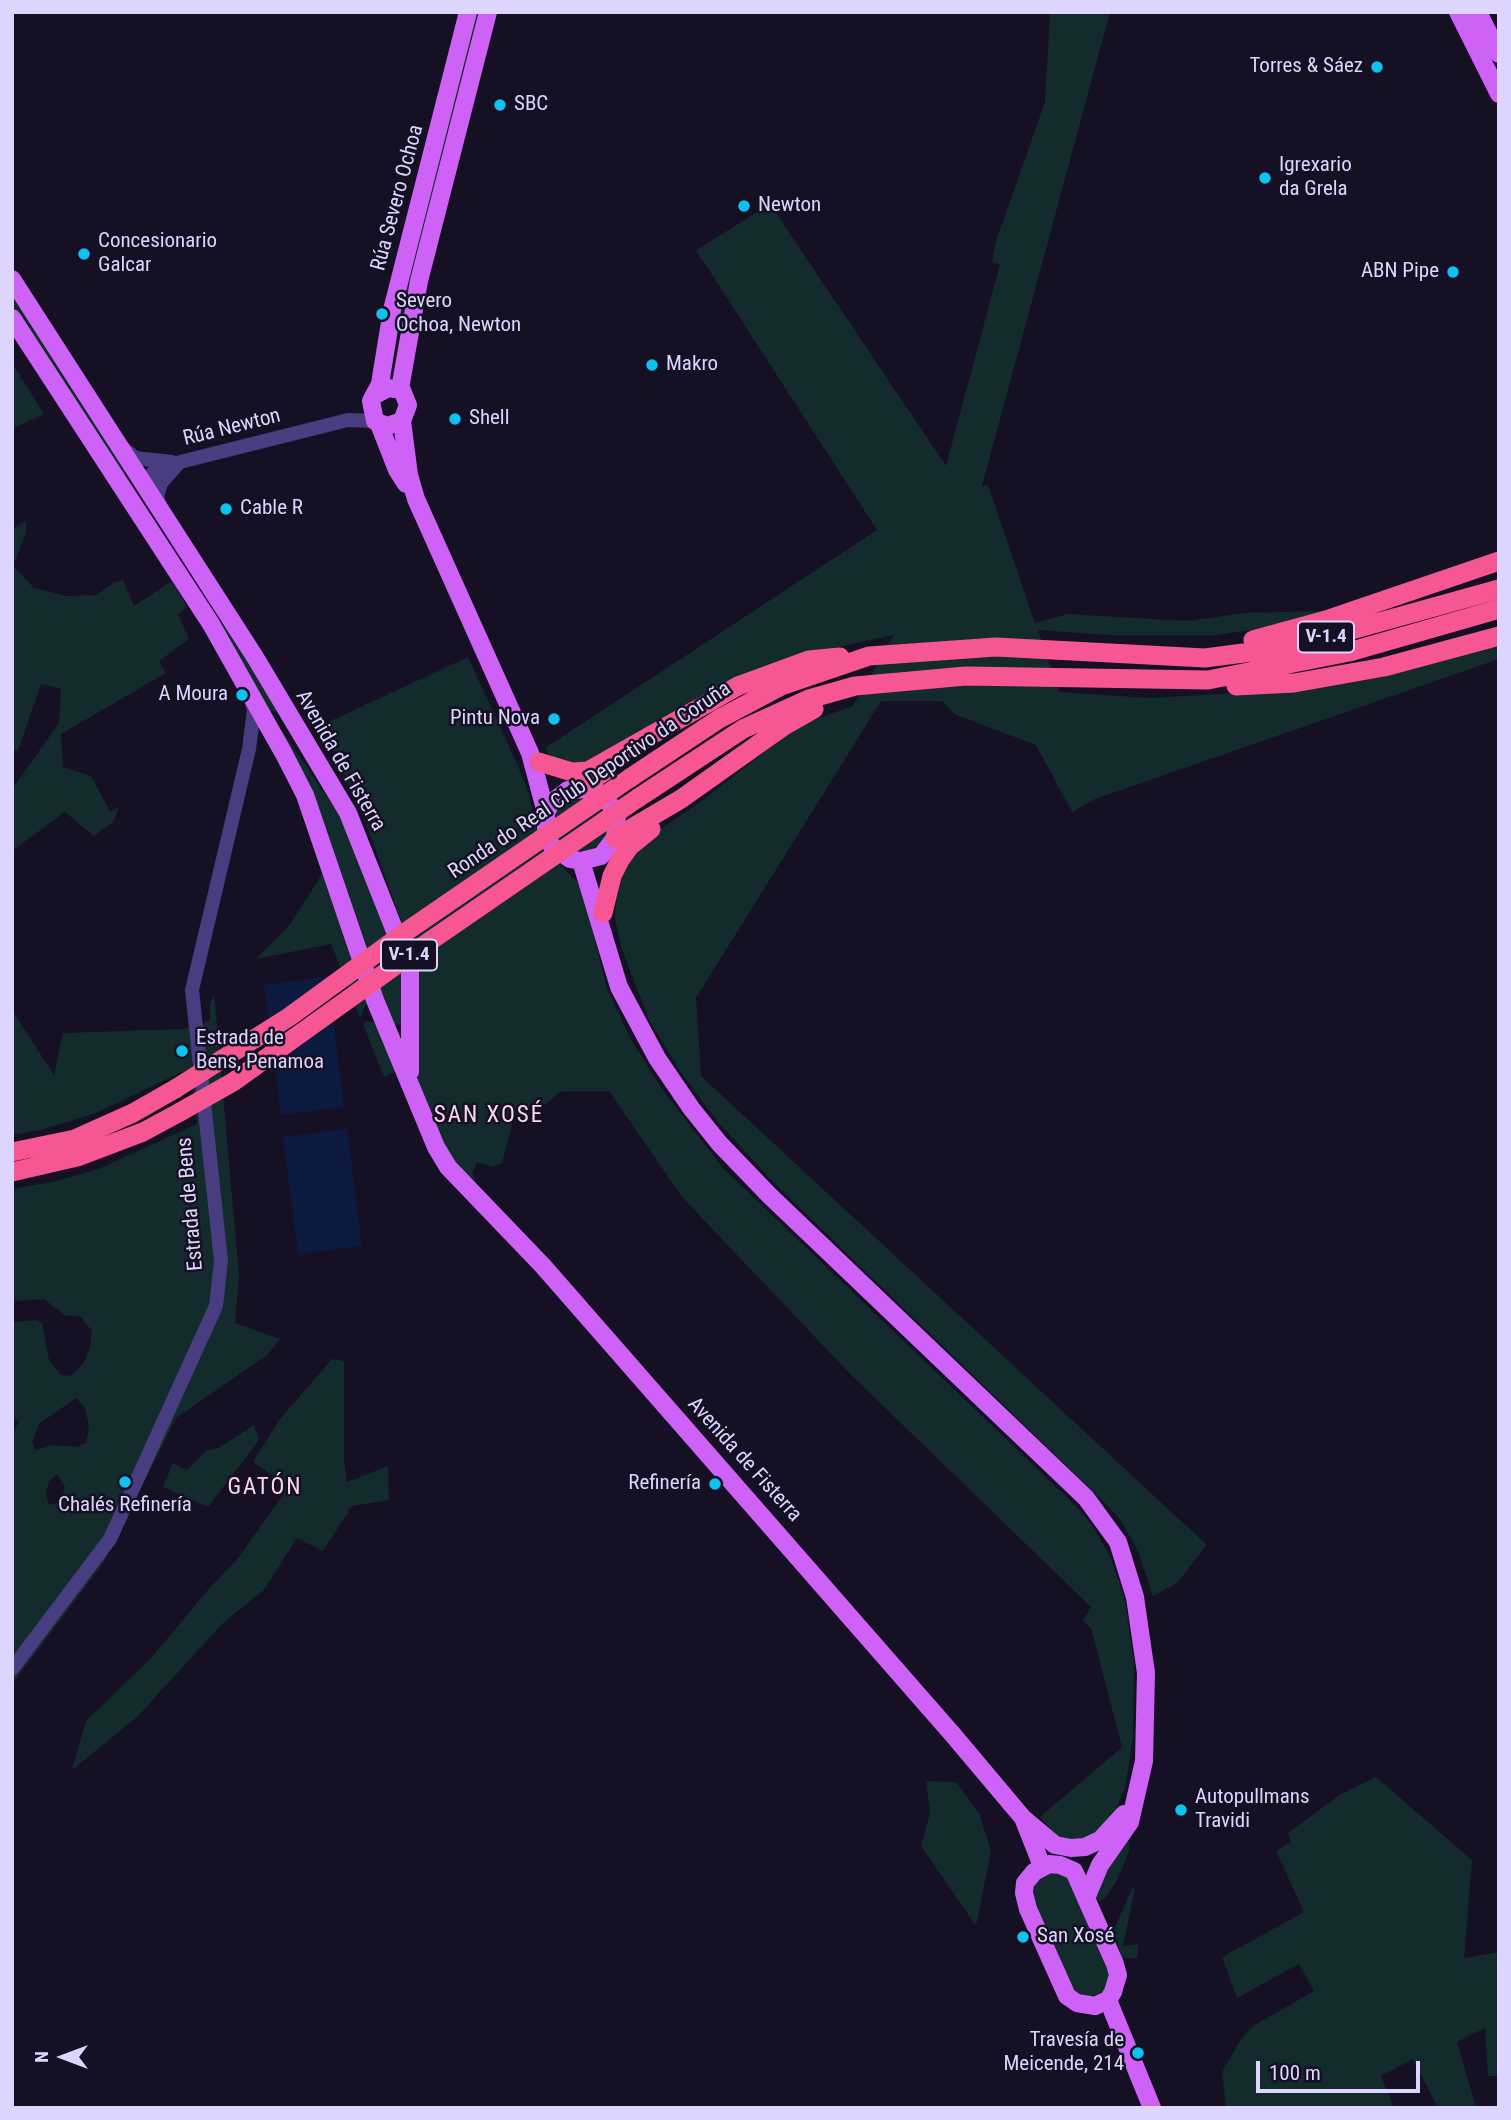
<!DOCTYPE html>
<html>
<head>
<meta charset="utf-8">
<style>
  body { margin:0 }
  #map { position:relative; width:1511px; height:2120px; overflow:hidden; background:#151024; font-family:"Roboto Condensed",sans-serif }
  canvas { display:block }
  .frame { position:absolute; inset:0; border:14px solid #ddd5fd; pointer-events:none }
  .north { position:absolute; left:28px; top:2022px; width:70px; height:70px; -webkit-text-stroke:5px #151024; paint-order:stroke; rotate:270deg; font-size:19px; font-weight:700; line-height:28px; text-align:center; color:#ddd5fd }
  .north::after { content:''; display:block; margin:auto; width:24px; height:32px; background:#ddd5fd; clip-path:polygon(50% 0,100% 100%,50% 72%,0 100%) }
  .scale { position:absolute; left:1256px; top:2061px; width:164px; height:32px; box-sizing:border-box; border:4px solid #ddd5fd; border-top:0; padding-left:9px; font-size:21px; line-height:24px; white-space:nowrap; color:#ddd5fd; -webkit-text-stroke:5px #151024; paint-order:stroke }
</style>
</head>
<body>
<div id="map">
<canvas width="1511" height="2120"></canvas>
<div class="frame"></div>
<div class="north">N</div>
<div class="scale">100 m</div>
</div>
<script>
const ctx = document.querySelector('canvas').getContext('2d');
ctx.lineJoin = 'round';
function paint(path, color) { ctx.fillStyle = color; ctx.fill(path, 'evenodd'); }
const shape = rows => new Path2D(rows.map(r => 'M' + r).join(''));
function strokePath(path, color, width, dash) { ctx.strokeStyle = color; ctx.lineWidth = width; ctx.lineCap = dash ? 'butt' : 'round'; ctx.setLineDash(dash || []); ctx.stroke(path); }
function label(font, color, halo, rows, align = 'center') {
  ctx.font = font + ' "Roboto Condensed",sans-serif'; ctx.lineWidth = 5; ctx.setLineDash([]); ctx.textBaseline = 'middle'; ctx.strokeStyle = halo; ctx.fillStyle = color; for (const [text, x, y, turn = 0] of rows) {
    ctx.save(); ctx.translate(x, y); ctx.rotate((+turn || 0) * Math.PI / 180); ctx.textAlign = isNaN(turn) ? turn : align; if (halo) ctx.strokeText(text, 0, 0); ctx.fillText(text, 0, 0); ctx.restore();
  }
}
const green = shape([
  [474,12,481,12,399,333,395,332],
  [1050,12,1110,12,982,486,988,485,1035,623,1068,614,1187,621,1245,613,1322,611,1258,629,1217,635,1107,635,1038,630,1059,692,1150,698,1287,690,1499,643,1499,659,1095,799,1072,812,1036,745,954,714,943,701,881,701,696,998,701,1076,1207,1545,1177,1583,1153,1596,1138,1551,1119,1518,1104,1502,773,1182,717,1121,680,1071,649,1020,621,947,615,918,617,889,622,868,642,842,703,800,789,733,808,722,853,706,894,635,806,654,583,764,570,765,549,755,545,748,877,530,696,250,770,204,946,466,1000,264,992,262,995,244,1045,102],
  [12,290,127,468,124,478,12,307],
  [12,363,44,414,12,429],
  [26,521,26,533,13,566,34,588,66,596,96,595,115,582,123,580,134,606,172,581,187,607,178,614,189,639,159,661,166,673,61,734,63,767,91,776,110,811,119,807,113,822,94,836,65,812,12,851,12,789,59,723,61,689,41,684,18,751,12,750,12,529],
  [218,610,279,712,269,711,228,641],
  [468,657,518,766,529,794,540,845,581,885,607,988,630,1038,662,1089,723,1168,1075,1505,1092,1525,1111,1558,1125,1600,1134,1663,1133,1739,1125,1788,1115,1811,1105,1827,1086,1841,1060,1839,1040,1817,1122,1747,1091,1628,1083,1621,1091,1607,850,1374,682,1197,609,1091,562,1091,527,1119,514,1118,502,1163,493,1167,477,1162,472,1173,476,1181,459,1170,446,1154,415,1077,416,963,365,820,322,725],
  [283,732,339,815,357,849,386,928,387,937,371,951,366,947,281,734],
  '554 824a27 27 0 1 1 54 0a27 27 0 1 1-54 0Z',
  [322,874,368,1000,360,1017,331,944,256,959,289,926],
  [368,967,404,972,402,1024,393,1026],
  [214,993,239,1276,235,1323,280,1339,267,1355,176,1418,104,1562,12,1684,12,1433,19,1422,12,1417,12,1322,37,1320,42,1323,49,1360,61,1375,70,1376,83,1364,90,1348,92,1331,80,1316,64,1315,44,1299,12,1301,12,1189,57,1181,98,1169,197,1124,190,1068,96,1113,41,1130,12,1135,12,1010,54,1075,63,1033,183,1029,202,1025,210,1019,210,1004],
  [76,1398,85,1408,89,1426,86,1443,77,1447,52,1445,35,1450,32,1442,39,1424],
  [57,1474,65,1487,60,1500,53,1505,48,1503,46,1493,49,1482],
  [367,1021,377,1023,396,1071,384,1077,363,1024],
  [332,1359,344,1361,344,1460,347,1482,388,1466,389,1500,352,1506,323,1551,297,1538,264,1590,223,1623,137,1717,72,1770,86,1721,152,1657,207,1591,239,1557,286,1491,276,1478,253,1462,280,1419],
  [254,1425,259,1440,208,1507,163,1487,173,1463,187,1470,206,1451,220,1447],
  [1376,1777,1472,1860,1464,1958,1499,1952,1499,2076,1488,2076,1485,2028,1457,2042,1476,2108,1438,2108,1413,2059,1381,2076,1394,2108,1226,2108,1222,2072,1241,2039,1253,2026,1314,1991,1299,1964,1237,1998,1222,1957,1304,1912,1276,1851,1291,1842,1288,1833,1341,1794],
  [926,1781,956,1782,979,1813,991,1851,976,1926,921,1846,930,1813],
  [1129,1835,1129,1852,1116,1882,1104,1899,1098,1901,1095,1894,1097,1884],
  [1054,1872,1068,1876,1110,1969,1111,1978,1104,1991,1097,1995,1087,1997,1072,1989,1033,1900,1035,1882,1046,1873],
  [1132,1888,1135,1889,1123,1946,1138,1944,1137,1958,1122,1958,1114,1930]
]);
const water = shape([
  [328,976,344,1107,281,1115,264,985],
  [347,1129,362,1246,298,1254,283,1137]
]);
const minor = shape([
  [123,448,135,458,172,462],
  [146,489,153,472,180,462,348,420,375,421],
  [160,508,157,496,161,483,177,465],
  [12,1669,110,1539,216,1306,221,1261,192,990,249,749,254,710,251,700]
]);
const major = shape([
  [1458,12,1499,94],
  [1478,12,1499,54],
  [12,279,255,657,348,813,410,969,410,1072],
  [12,318,211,624,284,754,305,795,375,1000,436,1147,448,1167,543,1266,954,1736,1023,1818,1042,1866],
  [400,389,419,281,488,12],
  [375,395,388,388,402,390,408,405,402,421,387,426,375,421,371,401,380,384,392,310,468,12],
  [402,421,409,475,416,499,530,753,546,813,546,836,552,846,570,859,581,861,601,856,615,838,617,814,603,795,593,789,568,790,551,803,546,813],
  [379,424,397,470,406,484],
  [581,861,619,987,657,1058,691,1108,719,1143,769,1195,1086,1498,1118,1542,1135,1597,1146,1673,1144,1761,1130,1822,1100,1865,1087,1896],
  [1024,1819,1055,1845,1071,1848,1085,1847,1100,1840,1124,1814],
  [1049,1864,1060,1865,1074,1871,1115,1964,1118,1975,1113,1992,1108,2000,1095,2006,1077,2003,1067,1996,1028,1909,1024,1893,1025,1883,1034,1872,1049,1864],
  [1108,2000,1152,2108]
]);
const highway = shape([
  [1253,640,1326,620,1499,561],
  [1236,686,1294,683,1384,667,1499,636],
  [539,762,572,772,588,771,738,686,809,660,840,657],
  [630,778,719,719,781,686,869,656,996,647,1205,658,1290,647,1499,589],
  [582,787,607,770],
  [638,798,743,729,809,699,855,686,966,676,1208,680,1349,652,1499,609],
  [615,838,681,799,784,726,814,709],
  [603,913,612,876,620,860,630,846,651,829],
  [12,1152,75,1139,133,1113,175,1089],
  [12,1172,77,1157,143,1132,180,1112]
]);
const highwayBridge = shape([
  [175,1089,289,1017,407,931,630,778],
  [180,1112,233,1082,417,950,638,798]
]);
const markers = [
  [1377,67,7,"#0dc1f0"],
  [500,105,7,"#0dc1f0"],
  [1265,178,7,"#0dc1f0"],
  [744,206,7,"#0dc1f0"],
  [84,254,7,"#0dc1f0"],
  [1453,272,7,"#0dc1f0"],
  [382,314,7,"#0dc1f0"],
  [652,365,7,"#0dc1f0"],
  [455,419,7,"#0dc1f0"],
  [226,509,7,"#0dc1f0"],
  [242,695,7,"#0dc1f0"],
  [554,719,7,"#0dc1f0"],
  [182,1051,7,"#0dc1f0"],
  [125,1482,7,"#0dc1f0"],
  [715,1484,7,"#0dc1f0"],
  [1181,1810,7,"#0dc1f0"],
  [1023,1937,7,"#0dc1f0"],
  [1138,2053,7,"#0dc1f0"]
];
const shields = [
  [1326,637,56],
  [409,955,56]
];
const shieldNames = [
  ["V-1.4",1326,637],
  ["V-1.4",409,955]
];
const poiNames = [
  ["Torres & Sáez",1363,67,"right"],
  ["SBC",514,105],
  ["Igrexario",1279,166],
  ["da Grela",1279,190],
  ["Newton",758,206],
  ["Concesionario",98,242],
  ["Galcar",98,266],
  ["ABN Pipe",1439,272,"right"],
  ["Severo",396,302],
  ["Ochoa, Newton",396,326],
  ["Makro",666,365],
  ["Shell",469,419],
  ["Cable R",240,509],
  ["A Moura",228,695,"right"],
  ["Pintu Nova",540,719,"right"],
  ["Estrada de",196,1039],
  ["Bens, Penamoa",196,1063],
  ["Refinería",701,1484,"right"],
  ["Chalés Refinería",125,1506,"center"],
  ["Autopullmans",1195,1798],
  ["Travidi",1195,1822],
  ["San Xosé",1037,1937],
  ["Travesía de",1124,2041,"right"],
  ["Meicende, 214",1124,2065,"right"]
];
const streetNames = [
  ["Rúa Severo Ochoa",398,198,-75],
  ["Rúa Newton",232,428,-14],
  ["Avenida de Fisterra",340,761,60],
  ["Ronda do Real Club Deportivo da Coruña",590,781,-34],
  ["Estrada de Bens",191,1204,-95],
  ["Avenida de Fisterra",744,1460,48]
];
const neighbourhoodNames = [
  ["SAN XOSÉ",489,1116],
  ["GATÓN",265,1488]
];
paint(green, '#132b2d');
paint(water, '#0d1a40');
strokePath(minor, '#473d80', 14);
strokePath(major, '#cf62f6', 18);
strokePath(highway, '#f65792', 19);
strokePath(highwayBridge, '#f65792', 19);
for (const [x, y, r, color] of markers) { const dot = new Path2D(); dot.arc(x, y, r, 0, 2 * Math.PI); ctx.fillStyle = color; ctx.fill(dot); strokePath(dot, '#151024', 2.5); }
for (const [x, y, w] of shields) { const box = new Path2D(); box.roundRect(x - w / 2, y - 15.5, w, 31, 5); ctx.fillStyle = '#151024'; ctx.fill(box); strokePath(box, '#ddd5fd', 2); }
label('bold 19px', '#ddd5fd', null, shieldNames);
label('21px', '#ddd5fd', '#151024', poiNames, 'left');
label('21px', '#ddd5fd', '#151024', streetNames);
ctx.letterSpacing = '2px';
label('23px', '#fdd6eb', '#151024', neighbourhoodNames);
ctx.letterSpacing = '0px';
</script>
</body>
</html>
